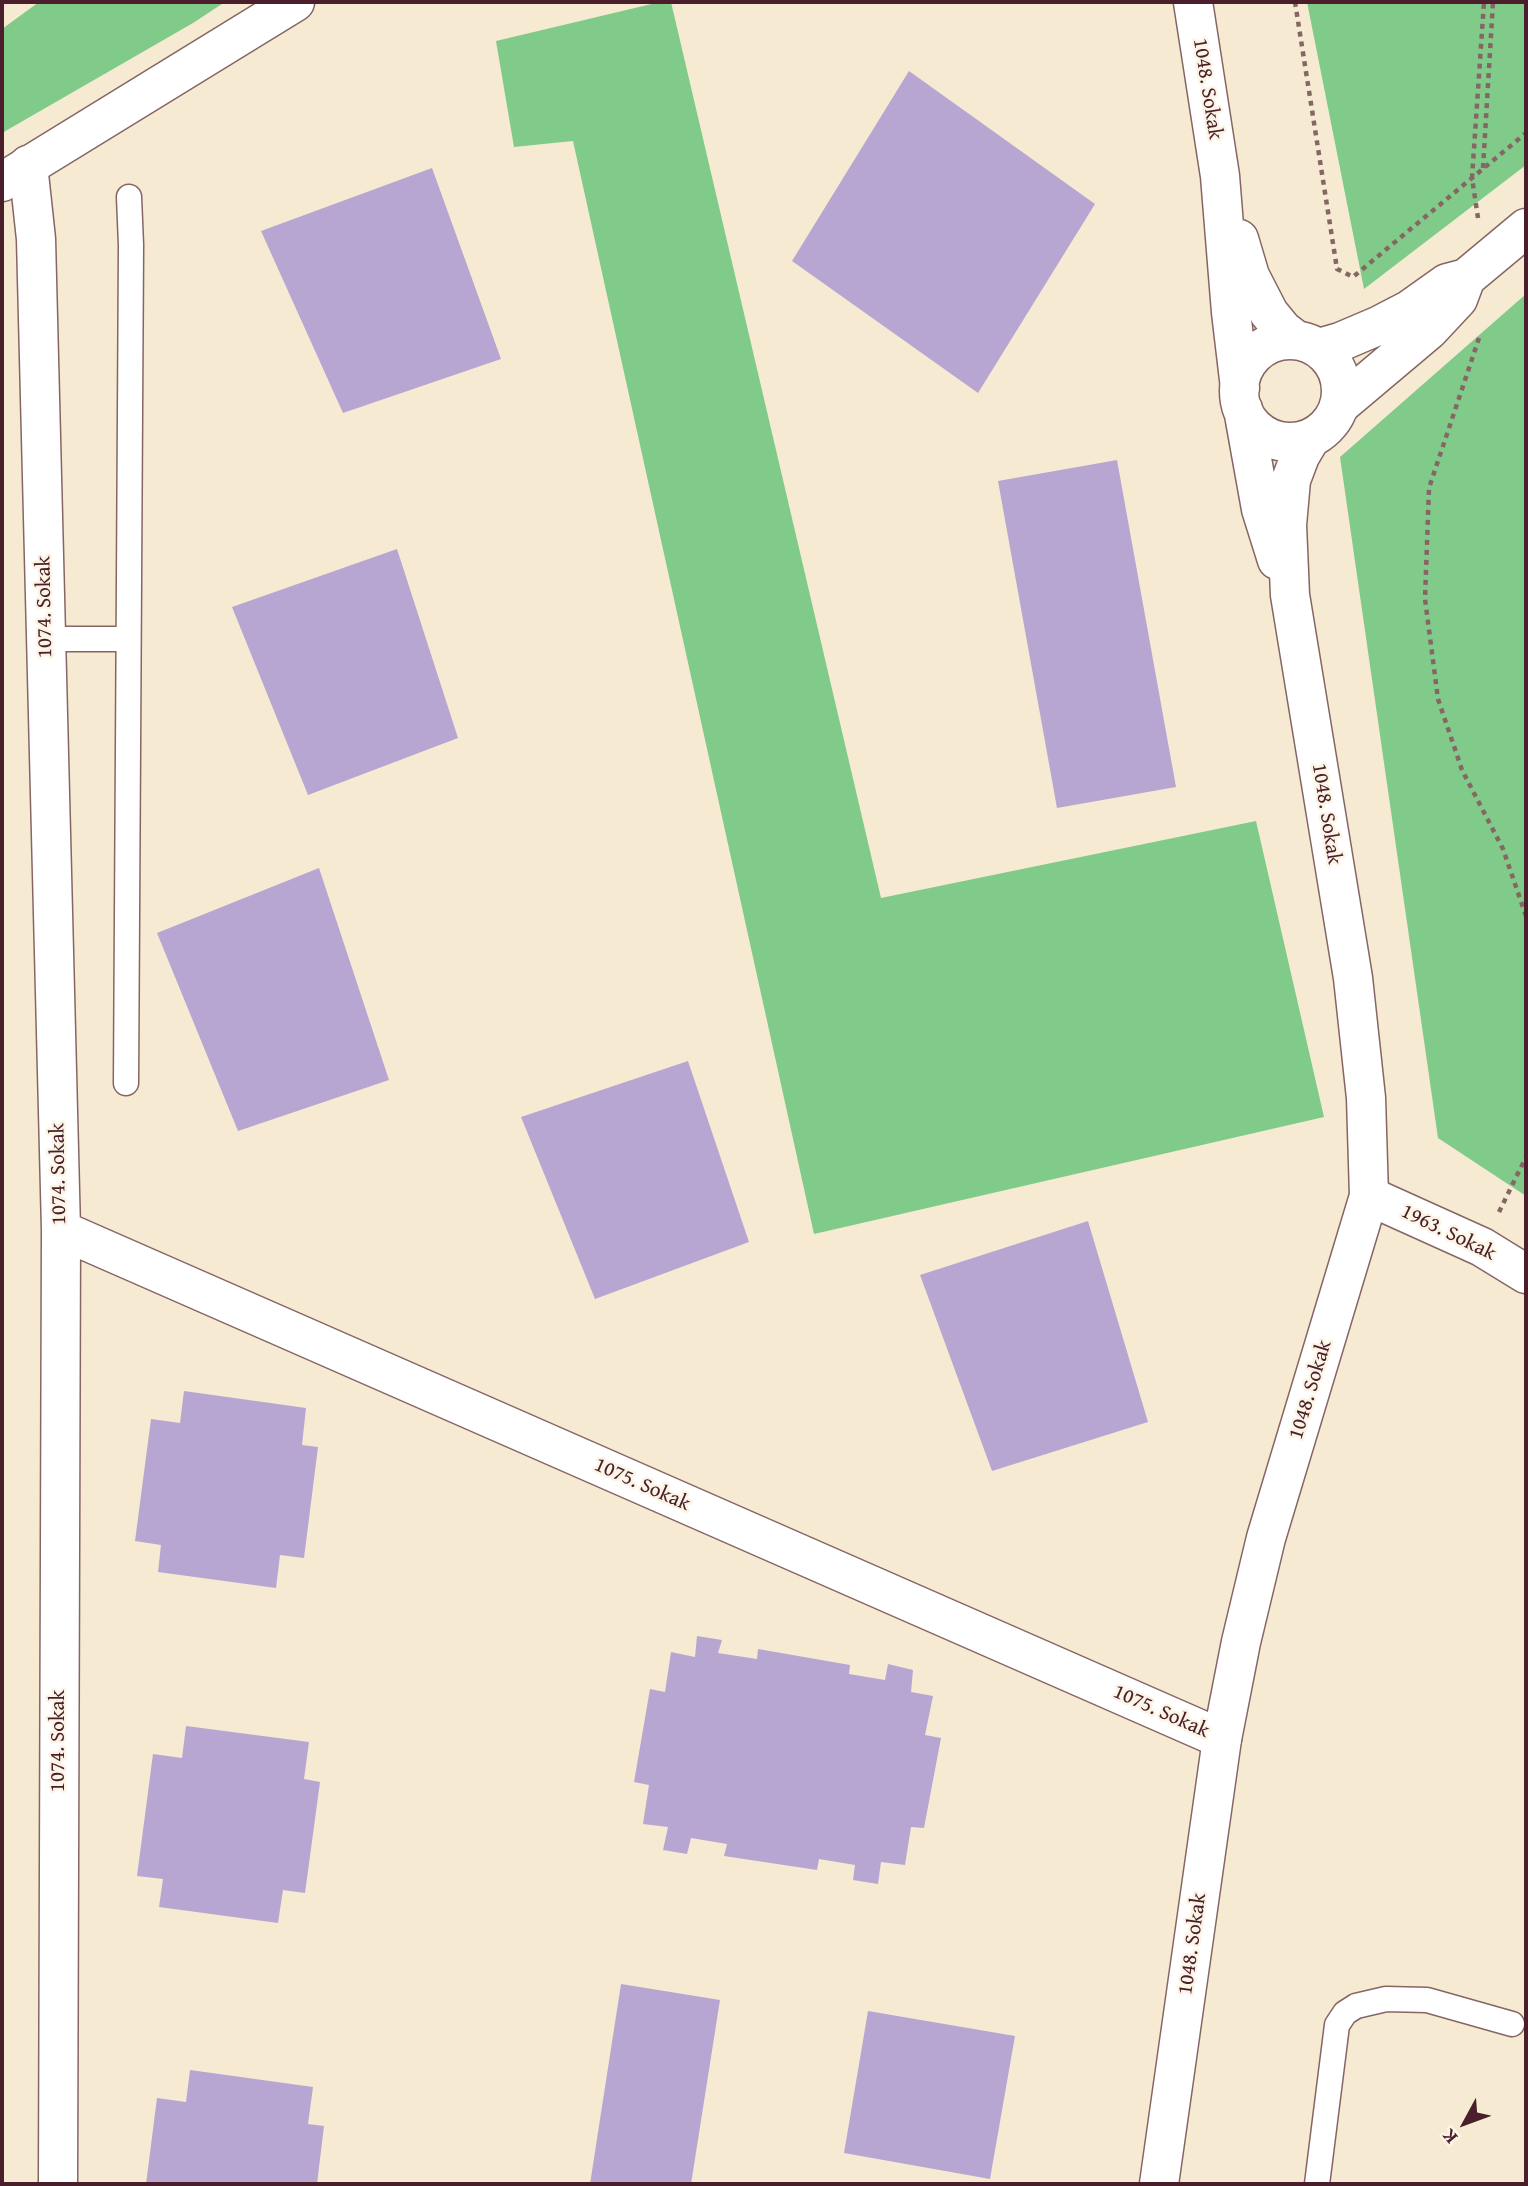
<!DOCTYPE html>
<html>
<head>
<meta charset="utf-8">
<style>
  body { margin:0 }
  #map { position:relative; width:1528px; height:2186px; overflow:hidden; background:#f6ead2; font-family:"Gentium Book Plus",serif }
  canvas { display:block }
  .frame { position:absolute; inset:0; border:4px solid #4a1f2b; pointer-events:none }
  .north { position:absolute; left:1430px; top:2088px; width:70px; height:70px; -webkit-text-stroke:5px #fcf5e5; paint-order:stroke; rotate:229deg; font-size:19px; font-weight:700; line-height:28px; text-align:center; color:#4a1f2b }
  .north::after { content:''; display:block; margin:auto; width:24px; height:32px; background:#4a1f2b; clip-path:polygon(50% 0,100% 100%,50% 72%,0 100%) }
</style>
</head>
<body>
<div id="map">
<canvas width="1528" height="2186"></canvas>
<div class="frame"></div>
<div class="north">K</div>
</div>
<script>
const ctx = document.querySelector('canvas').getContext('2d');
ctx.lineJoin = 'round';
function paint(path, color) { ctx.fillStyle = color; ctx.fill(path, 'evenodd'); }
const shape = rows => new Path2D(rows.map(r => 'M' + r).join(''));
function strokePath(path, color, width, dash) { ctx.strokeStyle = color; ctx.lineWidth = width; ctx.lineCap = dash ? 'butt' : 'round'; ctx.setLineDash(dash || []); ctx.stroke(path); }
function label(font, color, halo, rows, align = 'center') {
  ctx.font = font + ' "Gentium Book Plus",serif'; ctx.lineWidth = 5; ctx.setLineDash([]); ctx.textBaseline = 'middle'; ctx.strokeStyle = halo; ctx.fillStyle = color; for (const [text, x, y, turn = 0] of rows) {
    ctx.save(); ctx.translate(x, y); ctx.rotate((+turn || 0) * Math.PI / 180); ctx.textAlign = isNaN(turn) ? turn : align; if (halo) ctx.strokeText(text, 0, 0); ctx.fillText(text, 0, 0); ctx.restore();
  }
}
const green = shape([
  [39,2,225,2,193,23,2,133,2,29],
  [660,2,671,2,881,898,1256,821,1324,1117,814,1234,573,141,514,147,496,41],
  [1307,2,1526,2,1526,165,1364,289],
  [1526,294,1526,1196,1438,1138,1340,457]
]);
const building = shape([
  [909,71,1095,204,978,393,792,261],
  [432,168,501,359,343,413,261,231],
  [1117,460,1176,787,1057,808,998,481],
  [397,549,458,738,308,795,232,607],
  [319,868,389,1080,238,1131,157,933],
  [688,1061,749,1242,595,1299,521,1117],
  [1088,1221,1148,1422,992,1471,920,1275],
  [184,1391,306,1408,302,1445,318,1447,304,1558,280,1555,276,1588,158,1572,161,1545,135,1541,151,1419,180,1423],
  [697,1636,722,1640,718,1653,757,1659,758,1649,850,1665,849,1674,885,1680,888,1664,913,1670,911,1692,933,1696,925,1735,941,1738,924,1828,911,1827,905,1865,881,1862,878,1884,853,1880,855,1865,819,1859,817,1870,724,1856,727,1844,691,1838,687,1854,663,1850,668,1827,643,1824,649,1785,634,1782,650,1689,665,1692,671,1652,695,1657],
  [186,1726,309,1742,304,1779,320,1782,305,1893,283,1890,278,1923,159,1907,163,1879,137,1876,153,1754,182,1758],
  [621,1984,720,2000,691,2184,590,2184],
  [868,2011,1015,2036,990,2179,844,2153],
  [190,2070,313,2087,308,2124,324,2126,317,2184,146,2184,157,2098,186,2102]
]);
const path = shape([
  [1295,2,1337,269,1353,277,1526,133],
  [1483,168,1493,2],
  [1478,218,1472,178,1484,2],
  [1479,338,1429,488,1425,599,1438,699,1462,770,1503,849,1526,916],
  [1499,1212,1526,1157]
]);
const service = shape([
  [46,639,128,639],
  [126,1083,131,245,129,197],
  [1317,2184,1337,2025,1345,2013,1356,2006,1386,1999,1427,2000,1512,2024]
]);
const minor = shape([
  [28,165,36,239,61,1230,58,2184],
  [1319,348,1340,342,1380,325,1409,310,1447,283,1466,278,1526,228],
  [1340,405,1429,330,1458,299,1464,283],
  [1369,1196,1482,1247,1526,1274],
  [61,1230,1222,1739]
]);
const secondary = shape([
  [1193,2,1220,176,1231,312,1240,388],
  [1239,239,1250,276,1269,313,1283,330,1296,340],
  '1239 391a51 51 0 1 1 102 0a51 51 0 1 1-102 0Z',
  [1243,409,1261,509,1277,560],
  [1159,2184,1222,1739,1241,1642,1266,1538,1369,1196,1366,1098,1353,978,1290,595,1287,525,1291,480,1300,456,1310,439]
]);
const trunk = shape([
  [2,182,295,2]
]);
const streetNames = [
  ["1048. Sokak",1207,89,81],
  ["1074. Sokak",45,607,-91],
  ["1048. Sokak",1326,814,81],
  ["1074. Sokak",59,1174,-91],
  ["1963. Sokak",1448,1233,26],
  ["1048. Sokak",1311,1390,-73],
  ["1075. Sokak",642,1485,24],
  ["1075. Sokak",1161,1712,24],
  ["1074. Sokak",59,1741,-90],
  ["1048. Sokak",1193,1944,-82]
];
paint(green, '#80cb89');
paint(building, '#b8a6d2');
strokePath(service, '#866665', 27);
strokePath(minor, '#866665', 41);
strokePath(secondary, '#866665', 41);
strokePath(trunk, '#866665', 41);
strokePath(path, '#866665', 4.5, [5, 5]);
strokePath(service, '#fff', 24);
strokePath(minor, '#fff', 38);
strokePath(secondary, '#fff', 38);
strokePath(trunk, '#fff', 38);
label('21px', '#4a1f2b', '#fcf5e5', streetNames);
</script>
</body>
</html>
